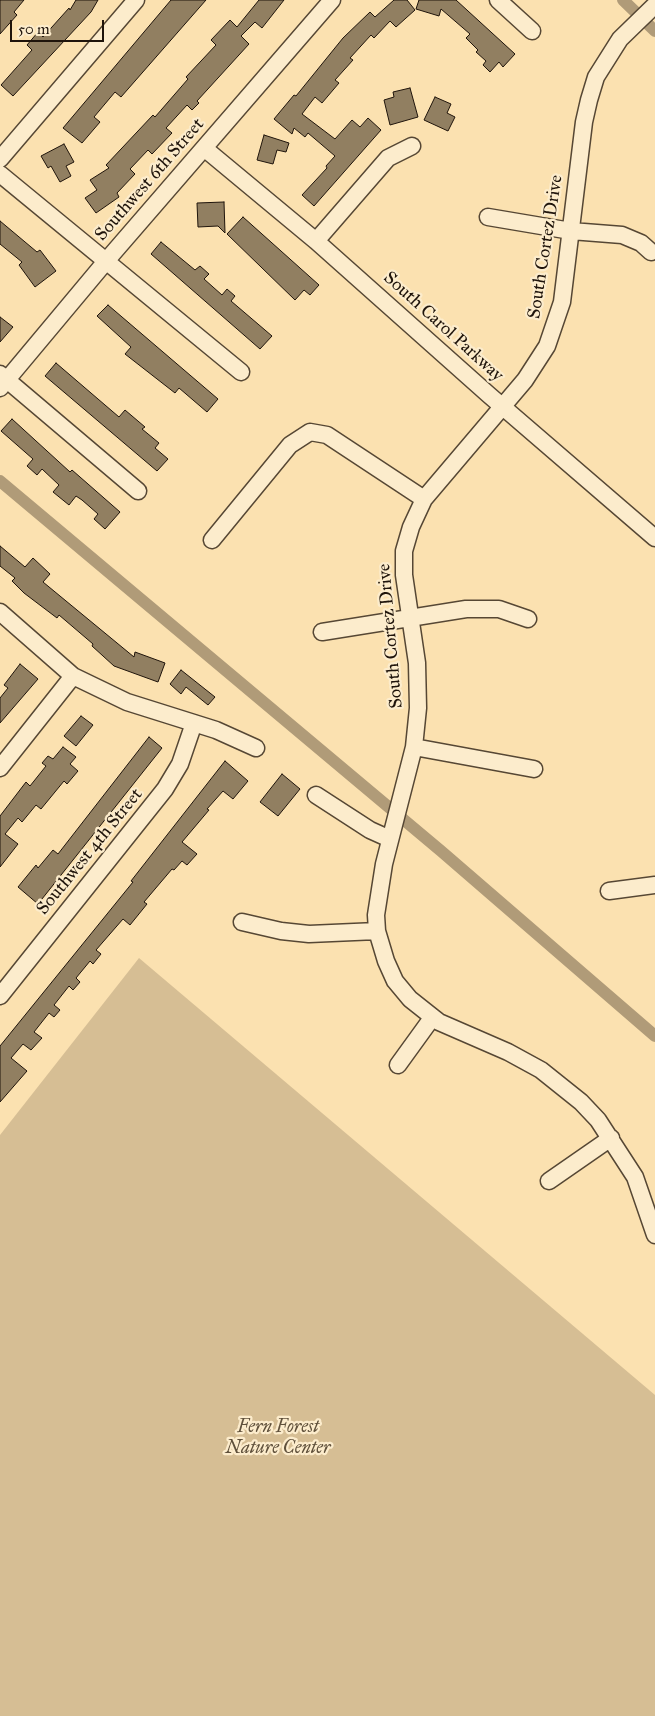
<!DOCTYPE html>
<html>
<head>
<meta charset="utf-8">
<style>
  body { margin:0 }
  #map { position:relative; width:655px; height:1716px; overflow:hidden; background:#fbe1b0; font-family:"IM FELL Great Primer",serif }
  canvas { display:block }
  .scale { position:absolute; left:10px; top:20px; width:94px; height:22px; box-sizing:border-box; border:2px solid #1f140b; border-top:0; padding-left:6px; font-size:15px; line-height:18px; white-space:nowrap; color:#1f140b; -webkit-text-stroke:4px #fceccc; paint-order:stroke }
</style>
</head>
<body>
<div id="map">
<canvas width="655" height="1716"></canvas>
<div class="scale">50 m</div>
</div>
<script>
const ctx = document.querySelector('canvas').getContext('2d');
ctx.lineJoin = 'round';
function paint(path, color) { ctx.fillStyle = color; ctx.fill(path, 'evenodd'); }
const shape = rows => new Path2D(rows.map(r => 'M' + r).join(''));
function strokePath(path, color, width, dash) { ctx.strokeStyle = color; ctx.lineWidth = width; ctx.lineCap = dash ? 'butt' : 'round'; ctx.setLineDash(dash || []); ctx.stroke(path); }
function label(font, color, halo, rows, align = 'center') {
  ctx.font = font + ' "IM FELL Great Primer",serif'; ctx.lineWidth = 4.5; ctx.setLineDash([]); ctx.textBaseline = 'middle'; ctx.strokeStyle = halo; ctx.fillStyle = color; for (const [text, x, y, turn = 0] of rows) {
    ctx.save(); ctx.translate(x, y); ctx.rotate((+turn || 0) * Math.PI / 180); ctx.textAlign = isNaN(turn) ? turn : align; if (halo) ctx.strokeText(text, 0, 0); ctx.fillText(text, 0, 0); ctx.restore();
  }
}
const green = shape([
  [139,958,655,1395,655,1716,0,1716,0,1135]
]);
const canal = shape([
  [623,0,655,31],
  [0,481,441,851,655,1036]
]);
const building = shape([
  [0,0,24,0,14,12,17,15,0,34,0,0],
  [76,0,98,0,91,12,13,96,1,85,32,50,27,45,38,32,43,37,69,8,70,10,76,0],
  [171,0,206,0,121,97,115,92,94,117,100,122,82,143,63,128,171,0],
  [259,0,284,0,262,28,255,22,241,36,249,44,197,101,199,103,192,110,187,105,166,128,172,133,152,154,148,150,130,169,135,174,117,193,119,197,96,213,85,198,97,190,90,180,109,168,106,165,153,115,155,117,188,79,186,77,216,45,211,40,230,20,237,27,259,0],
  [394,0,407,0,415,10,396,27,390,21,374,38,371,35,350,58,353,60,335,80,339,83,322,103,315,97,302,114,335,139,352,120,360,127,368,118,381,130,314,206,302,195,327,168,326,166,335,156,308,133,305,137,294,128,292,134,274,119,294,95,296,96,343,38,370,12,375,17,394,0],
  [419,0,456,0,515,54,503,67,499,62,490,72,483,65,486,61,476,52,478,50,466,38,470,34,441,9,439,16,416,9,419,0],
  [410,88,418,117,390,125,384,100,394,97,393,92,410,88],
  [435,97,451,104,447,113,455,117,448,131,424,120,435,97],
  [264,135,289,143,286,152,277,150,273,164,257,160,264,135],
  [64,144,74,162,66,166,71,176,60,182,51,166,48,168,41,156,64,144],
  [224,202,225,233,218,226,198,227,197,203,224,202],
  [243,217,319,285,310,295,304,290,295,300,227,234,243,217],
  [0,221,37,252,40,250,56,271,35,287,19,265,22,262,0,244,0,221],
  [161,242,195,270,200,266,209,274,204,279,222,295,227,289,235,296,231,301,272,336,260,349,151,254,161,242],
  [108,305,218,399,207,412,179,388,175,393,125,354,131,347,97,316,108,305],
  [0,317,13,327,0,342,0,317],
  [56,363,119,417,125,410,145,427,142,429,159,443,155,448,168,459,157,471,45,376,56,363],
  [12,419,70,472,72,470,120,512,105,529,94,519,98,514,82,500,76,496,69,505,53,492,59,485,42,469,37,475,27,466,33,459,1,431,12,419],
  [0,546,25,567,33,558,50,574,43,582,134,657,135,652,165,663,158,682,114,666,92,646,93,644,59,615,57,618,24,593,12,581,15,578,0,566,0,546],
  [20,664,38,679,0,723,0,698,8,688,4,685,20,664],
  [181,670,215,697,208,705,186,687,181,694,170,684,181,670],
  [81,716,93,725,76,746,64,736,81,716],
  [149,737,162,748,38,904,18,887,36,865,38,868,53,850,58,854,149,737],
  [63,747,76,757,70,764,78,771,67,784,64,781,41,809,36,805,22,822,18,818,5,834,18,844,0,867,0,816,26,782,30,786,46,766,42,763,48,756,53,759,63,747],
  [225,761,248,781,233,799,223,791,207,809,209,810,182,842,197,854,187,865,182,861,174,870,172,869,144,902,147,904,130,925,123,919,96,950,101,954,93,964,90,961,76,978,80,982,73,990,69,986,54,1005,60,1010,54,1017,49,1013,34,1032,42,1038,31,1050,23,1044,11,1058,27,1071,0,1102,0,1046,133,882,131,881,225,761],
  [282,774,300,789,278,816,260,802,282,774]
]);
const minor = shape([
  [498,0,532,31],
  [655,5,620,39,596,77,589,100,584,122,562,302,547,346,525,380,424,499,411,527,404,551,404,575,417,663,418,708,414,747,384,864,376,915,377,931,386,961,395,981,410,999,439,1022,508,1052,541,1070,581,1102,598,1120,635,1177,655,1235],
  [204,148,316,241,489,395,655,538],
  [0,159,136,0],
  [0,174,241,372],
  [488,217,571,231,622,235,641,243,651,252],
  [316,241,388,158,412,146],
  [0,374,138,491],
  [0,388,107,260,332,0],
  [212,540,290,445,310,432,327,435,424,499],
  [0,612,73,676,127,702,216,730,256,748],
  [322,632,466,609,499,609,528,619],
  [414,747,534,769],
  [0,768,73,676],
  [316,795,370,830,390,839],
  [609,891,655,885],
  [242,922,281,931,309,934,377,931],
  [0,996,165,789,180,764,194,723],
  [398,1065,432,1018],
  [549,1181,611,1138]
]);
const streetNames = [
  ["Southwest 6th Street",150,180,-49],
  ["South Cortez Drive",546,247,-81],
  ["South Carol Parkway",443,327,42],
  ["South Cortez Drive",391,636,-95],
  ["Southwest 4th Street",90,852,-51]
];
const parkNames = [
  ["Fern Forest",278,1428],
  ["Nature Center",278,1449]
];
paint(green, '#d6be94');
strokePath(canal, '#b09b78', 12);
paint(building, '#917f61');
strokePath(building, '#1f140b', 1);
strokePath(minor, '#564734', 19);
strokePath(minor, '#fceccc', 16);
label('18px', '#1f140b', '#fceccc', streetNames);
label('italic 18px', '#5f503b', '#fceccc', parkNames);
</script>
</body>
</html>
